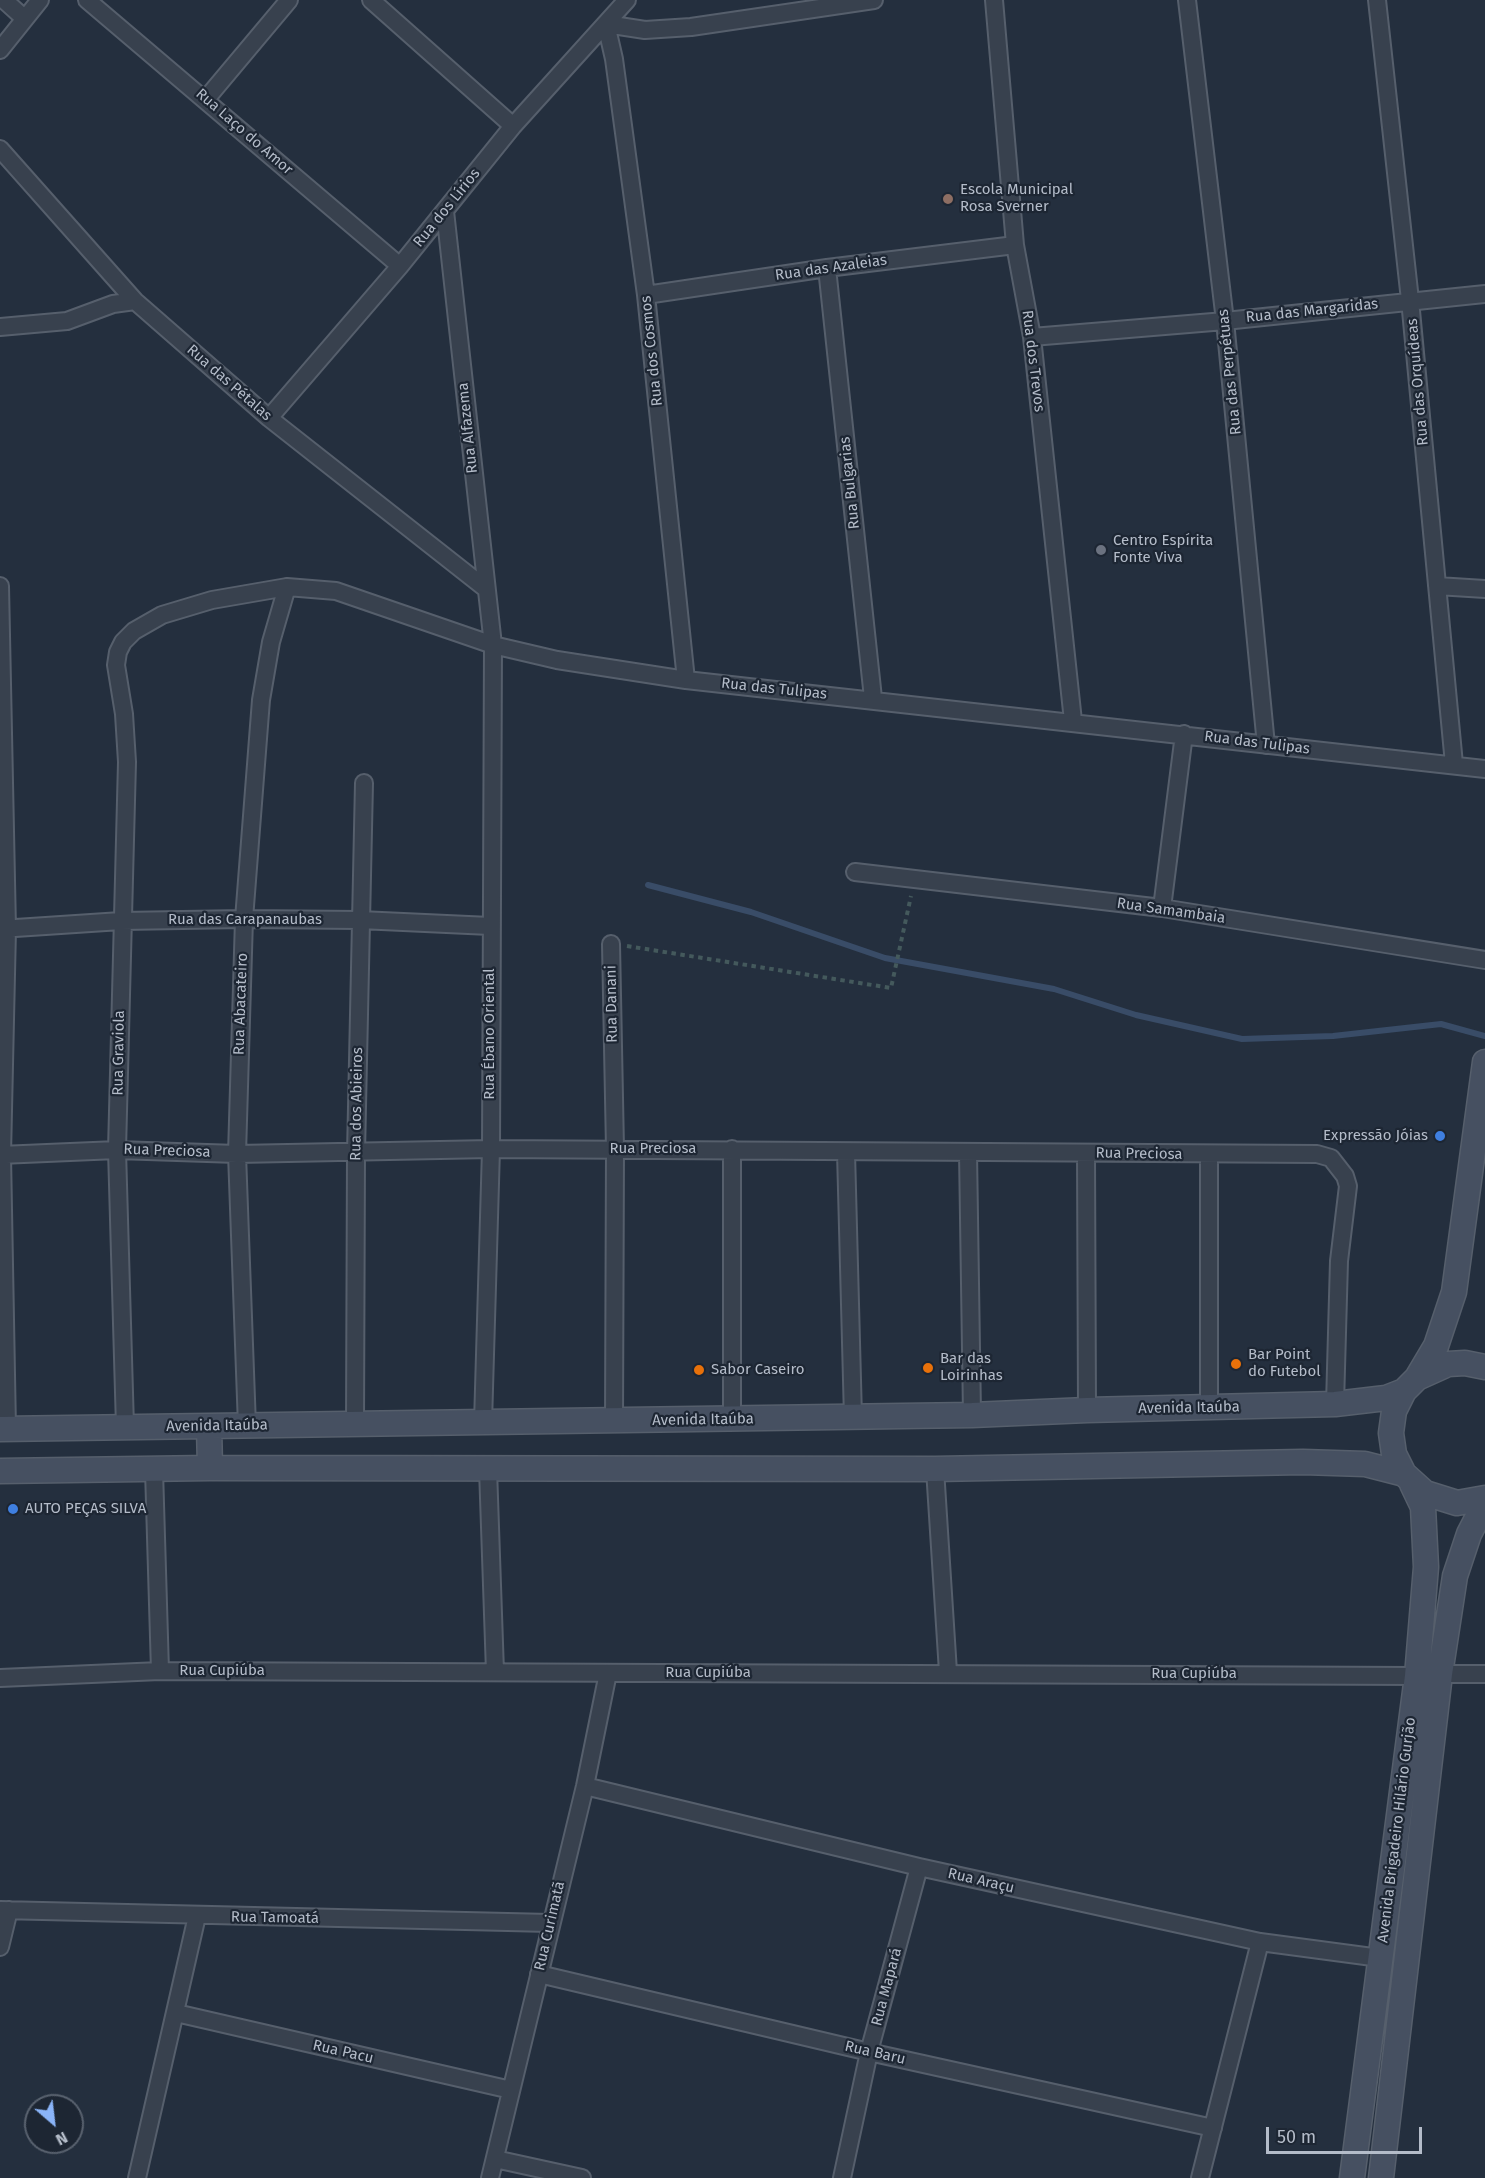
<!DOCTYPE html>
<html>
<head>
<meta charset="utf-8">
<style>
  body { margin:0 }
  #map { position:relative; width:1485px; height:2178px; overflow:hidden; background:#242f3e; font-family:"Fira Sans",sans-serif }
  canvas { display:block }
  .north { position:absolute; left:24px; top:2094px; width:60px; height:60px; box-sizing:border-box; background:#1d2633; border:2px solid #59626f; border-radius:50%; rotate:152deg; font-size:16px; font-weight:700; line-height:24px; text-align:center; color:#b4bcc9 }
  .north::after { content:''; display:block; margin:auto; width:21px; height:27px; background:#8ab4f8; clip-path:polygon(50% 0,100% 100%,50% 72%,0 100%) }
  .scale { position:absolute; left:1266px; top:2127px; width:156px; height:27px; box-sizing:border-box; border:3px solid #b4bcc9; border-top:0; padding-left:8px; font-size:18px; line-height:21px; white-space:nowrap; color:#b4bcc9; -webkit-text-stroke:4px #1d2633; paint-order:stroke }
</style>
</head>
<body>
<div id="map">
<canvas width="1485" height="2178"></canvas>
<div class="north">N</div>
<div class="scale">50 m</div>
</div>
<script>
const ctx = document.querySelector('canvas').getContext('2d');
ctx.lineJoin = 'round';
const shape = rows => new Path2D(rows.map(r => 'M' + r).join(''));
function strokePath(path, color, width, dash) { ctx.strokeStyle = color; ctx.lineWidth = width; ctx.lineCap = dash ? 'butt' : 'round'; ctx.setLineDash(dash || []); ctx.stroke(path); }
function label(font, color, halo, rows, align = 'center') {
  ctx.font = font + ' "Fira Sans",sans-serif'; ctx.lineWidth = 4.5; ctx.setLineDash([]); ctx.textBaseline = 'middle'; ctx.strokeStyle = halo; ctx.fillStyle = color; for (const [text, x, y, turn = 0] of rows) {
    ctx.save(); ctx.translate(x, y); ctx.rotate((+turn || 0) * Math.PI / 180); ctx.textAlign = isNaN(turn) ? turn : align; if (halo) ctx.strokeText(text, 0, 0); ctx.fillText(text, 0, 0); ctx.restore();
  }
}
const stream = shape([
  [648,885,751,912,885,958,1054,989,1136,1015,1242,1039,1333,1036,1441,1024,1485,1036]
]);
const path = shape([
  [627,946,891,988,911,896]
]);
const street = shape([
  [4,0,24,18],
  [87,0,400,266],
  [371,0,513,126],
  [994,0,1015,245,1032,337,1073,721],
  [1187,0,1225,321,1266,745],
  [1377,0,1410,300,1454,764],
  [0,50,40,0],
  [206,99,289,0],
  [0,149,135,301,269,418,485,588],
  [445,211,493,645,491,1149,483,1423],
  [827,268,873,698],
  [646,295,827,268,1015,245],
  [0,327,67,321,113,304,135,301],
  [1032,337,1225,321,1485,294],
  [269,418,400,266,513,126,627,0],
  [0,586,7,929,2,1155,7,1429],
  [1437,586,1485,589],
  [686,680,646,295,614,59,606,24,645,30,691,27,874,0],
  [855,872,1162,908,1485,960],
  [1162,908,1184,734],
  [0,929,121,921,244,919,360,920,490,926],
  [611,944,615,1149,614,1421],
  [732,1149,732,1420],
  [846,1152,853,1418],
  [968,1152,972,1415],
  [1086,1153,1087,1410],
  [0,1155,117,1150,237,1154,491,1149,1317,1154,1331,1158,1345,1176,1348,1186,1339,1261,1335,1404],
  [1209,1155,1209,1407],
  [355,1424,356,1153,364,783],
  [247,1426,237,1154,244,919,261,700,271,642,287,587],
  [125,1427,117,1150,127,762,124,714,116,665,118,652,123,642,134,631,162,615,212,600,287,587,336,591,493,645,557,660,686,680,1485,769],
  [488,1469,495,1672],
  [935,1469,948,1672],
  [154,1470,160,1671],
  [1440,1674,1485,1674],
  [0,1678,160,1671,1417,1676],
  [585,1786,919,1867,1260,1942,1380,1958],
  [0,1910,550,1923],
  [0,1947,9,1910],
  [539,1974,869,2052,1213,2128],
  [176,2013,511,2090],
  [495,2159,582,2178],
  [137,2178,197,1916],
  [490,2178,585,1786,608,1673],
  [842,2178,869,2052,919,1867],
  [1200,2178,1260,1942]
]);
const secondary = shape([
  [1485,1367,1465,1363,1448,1364,1417,1378,1404,1391,1394,1411,1391,1433,1394,1454,1404,1474,1425,1493,1457,1503,1485,1498],
  [1417,1378,1436,1346,1454,1292,1485,1062],
  [209,1426,210,1468],
  [0,1429,972,1415,1087,1410,1335,1404,1386,1398,1404,1391],
  [0,1471,210,1468,935,1469,1303,1462,1365,1464,1404,1474],
  [1352,2178,1417,1676,1426,1567,1423,1507,1412,1484],
  [1381,2178,1440,1674,1455,1576,1469,1534,1485,1503]
]);
const markers = [
  [948,199,6,"#8d6e63"],
  [1101,550,6,"#6b7280"],
  [1440,1136,6,"#3f7fe0"],
  [1236,1364,6,"#e8710a"],
  [928,1368,6,"#e8710a"],
  [699,1370,6,"#e8710a"],
  [13,1509,6,"#3f7fe0"]
];
const streetNames = [
  ["Rua Laço do Amor",244,132,41],
  ["Rua dos Lírios",447,208,-51],
  ["Rua das Azaleias",831,268,-8],
  ["Rua das Margaridas",1312,311,-6],
  ["Rua dos Cosmos",652,351,-96],
  ["Rua dos Trevos",1033,361,83],
  ["Rua das Perpétuas",1230,372,-96],
  ["Rua das Orquídeas",1418,382,-95],
  ["Rua das Pétalas",229,383,41],
  ["Rua Alfazema",468,428,-96],
  ["Rua Bulgarias",850,483,-96],
  ["Rua das Tulipas",774,689,6],
  ["Rua das Tulipas",1257,743,7],
  ["Rua Samambaia",1171,911,8],
  ["Rua das Carapanaubas",245,920],
  ["Rua Abacateiro",241,1004,-88],
  ["Rua Danani",612,1004,-91],
  ["Rua Ébano Oriental",490,1034,-90],
  ["Rua Graviola",119,1053,-89],
  ["Rua dos Abieiros",357,1104,-89],
  ["Rua Preciosa",653,1149],
  ["Rua Preciosa",167,1151,2],
  ["Rua Preciosa",1139,1154,1],
  ["Avenida Itaúba",1189,1408,-1],
  ["Avenida Itaúba",703,1420,-1],
  ["Avenida Itaúba",217,1426,-1],
  ["Rua Cupiúba",222,1671],
  ["Rua Cupiúba",708,1673],
  ["Rua Cupiúba",1194,1674],
  ["Avenida Brigadeiro Hilário Gurjão",1397,1830,-83],
  ["Rua Araçu",981,1881,13],
  ["Rua Tamoatá",275,1918,1],
  ["Rua Curimatã",550,1926,-77],
  ["Rua Mapará",887,1987,-75],
  ["Rua Pacu",343,2052,13],
  ["Rua Baru",875,2053,13]
];
const poiNames = [
  ["Escola Municipal",960,190],
  ["Rosa Sverner",960,207],
  ["Centro Espírita",1113,541],
  ["Fonte Viva",1113,558],
  ["Expressão Jóias",1428,1136,"right"],
  ["Bar Point",1248,1355],
  ["do Futebol",1248,1372],
  ["Bar das",940,1359],
  ["Loirinhas",940,1376],
  ["Sabor Caseiro",711,1370],
  ["AUTO PEÇAS SILVA",25,1509]
];
strokePath(stream, '#394c67', 6);
strokePath(street, '#565f6c', 20);
strokePath(secondary, '#565f6c', 27);
strokePath(path, '#44595c', 4, [4.5, 4.5]);
strokePath(street, '#38414e', 16);
strokePath(secondary, '#465061', 24);
for (const [x, y, r, color] of markers) { const dot = new Path2D(); dot.arc(x, y, r, 0, 2 * Math.PI); ctx.fillStyle = color; ctx.fill(dot); strokePath(dot, '#1d2633', 2); }
label('15px', '#b4bcc9', '#1d2633', streetNames);
label('15px', '#b4bcc9', '#1d2633', poiNames, 'left');
</script>
</body>
</html>
